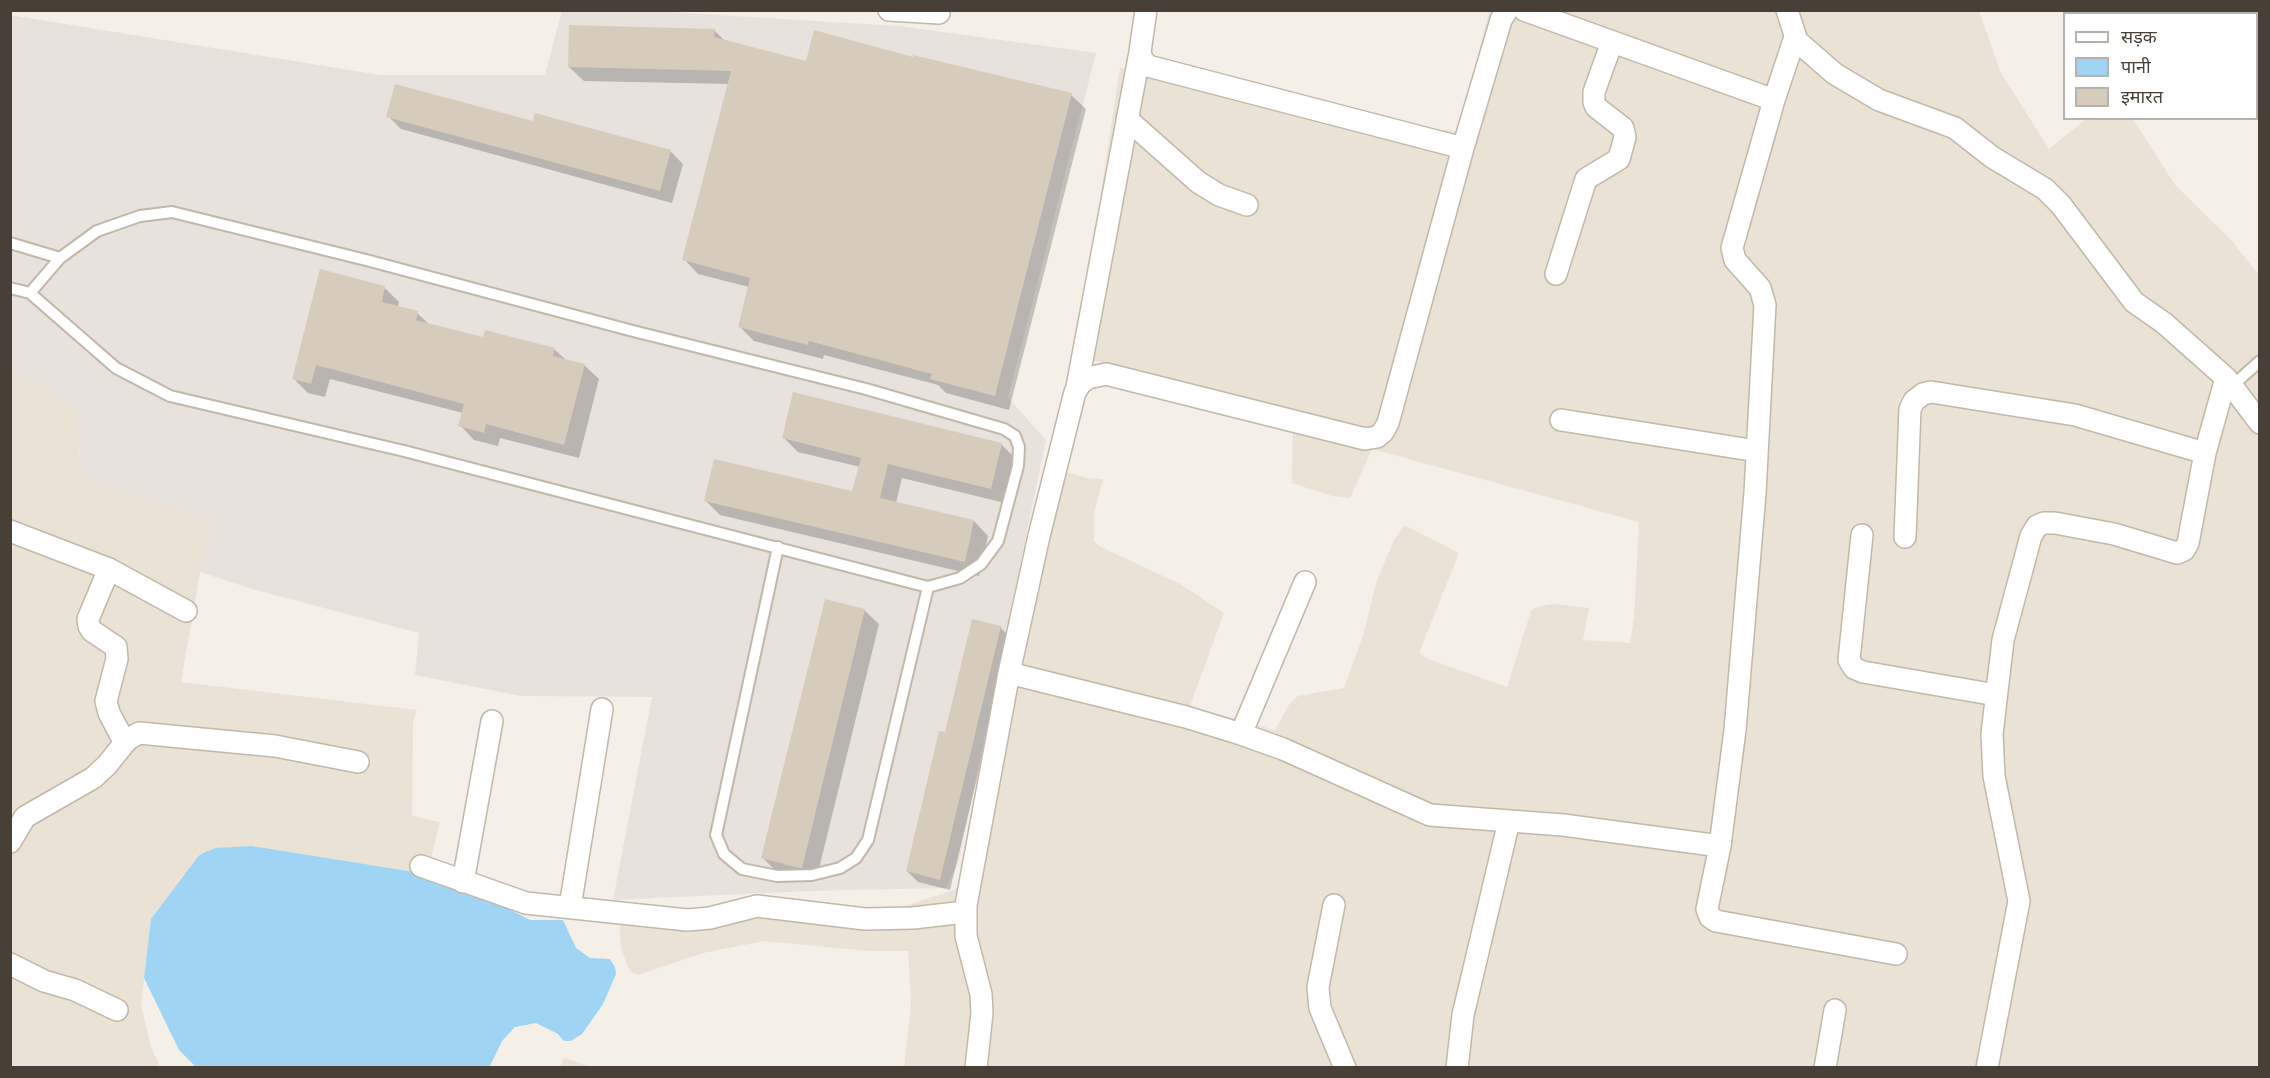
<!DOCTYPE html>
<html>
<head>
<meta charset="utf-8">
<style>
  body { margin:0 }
  #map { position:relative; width:2270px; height:1078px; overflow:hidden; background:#f4f0e7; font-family:Barlow,"Noto Sans Devanagari",sans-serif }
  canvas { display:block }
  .frame { position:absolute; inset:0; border:12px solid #484036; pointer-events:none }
  .legend { position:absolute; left:2063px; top:12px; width:195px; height:108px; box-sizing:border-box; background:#fff; border:2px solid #b6b3af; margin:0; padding:8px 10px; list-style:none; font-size:18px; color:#484036 }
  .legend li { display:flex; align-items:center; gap:12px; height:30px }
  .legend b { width:30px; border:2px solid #b6b3af }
</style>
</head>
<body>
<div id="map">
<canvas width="2270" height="1078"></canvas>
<div class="frame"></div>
<ul class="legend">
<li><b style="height:8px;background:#fff"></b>सड़क</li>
<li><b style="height:16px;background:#a0d4f4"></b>पानी</li>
<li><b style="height:16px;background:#d7ccbc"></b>इमारत</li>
</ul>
</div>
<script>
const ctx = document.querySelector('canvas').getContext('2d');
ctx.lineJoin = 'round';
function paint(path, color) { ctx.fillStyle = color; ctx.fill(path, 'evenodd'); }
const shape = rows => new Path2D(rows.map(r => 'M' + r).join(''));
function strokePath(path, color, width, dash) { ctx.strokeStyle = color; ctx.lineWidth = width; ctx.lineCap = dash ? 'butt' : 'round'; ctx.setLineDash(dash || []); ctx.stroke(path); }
const residential = shape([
  [1489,11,1979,11,2001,73,2049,149,2086,119,2133,119,2175,185,2231,240,2259,275,2259,1067,904,1067,911,1004,908,951,868,951,764,941,703,953,638,975,630,971,621,949,619,910,889,911,954,890,970,879,1050,467,1087,478,1103,479,1094,514,1094,541,1099,546,1182,585,1224,613,1190,706,1275,730,1290,703,1298,696,1344,688,1363,636,1376,583,1393,542,1404,525,1459,553,1419,653,1428,659,1507,687,1531,611,1536,607,1554,604,1589,608,1583,640,1630,643,1634,618,1639,522,1372,449,1350,498,1332,496,1292,483,1293,413,1076,356,1120,68,1185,71,1282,92,1434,129,1459,131],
  [11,373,43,384,75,410,80,441,79,464,212,523,200,572,181,682,417,710,413,722,412,816,440,822,427,874,252,846,199,854,151,919,141,1004,150,1044,160,1067,11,1068],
  [564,1058,592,1067,560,1067]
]);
const industrial = shape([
  [562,10,652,11,899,26,1096,53,1008,398,1046,440,959,861,946,888,810,891,613,900,652,697,521,696,415,675,419,633,252,589,200,572,212,523,166,504,115,489,86,473,79,464,80,441,75,410,43,384,11,373,10,15,380,75,545,75]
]);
const water = shape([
  [252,846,427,874,478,893,530,920,563,920,576,948,590,958,610,959,615,967,616,974,603,1004,582,1034,571,1041,564,1041,558,1034,536,1023,515,1027,502,1041,489,1068,196,1067,179,1050,144,978,151,919,199,855,215,848]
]);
const shadow = shape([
  [714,30,725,41,807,63,914,58,1071,95,1086,109,1009,410,946,393,938,385,824,355,823,359,754,341,739,326,749,287,698,274,684,259,729,84,584,81,569,67],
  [388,116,534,123,670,151,683,164,672,203,401,129],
  [385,288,399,302,398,307,417,313,430,325,484,339,554,349,566,360,584,365,599,379,579,458,500,438,498,446,474,440,460,425,463,413,330,379,325,397,308,393,294,379],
  [784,438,1001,444,1016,459,1005,503,902,478,896,503,974,521,988,536,979,576,720,515,706,501,853,493,860,467,798,452],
  [864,610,879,624,816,881,777,872,763,858],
  [1000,627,1011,638,950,890,918,882,907,871]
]);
const building = shape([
  [569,25,715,29,714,37,806,61,814,30,913,57,913,55,1072,93,995,396,930,379,932,374,809,341,808,345,738,327,750,278,682,260,731,71,568,67],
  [395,84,533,121,535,113,671,150,660,191,386,117],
  [320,269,385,286,382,302,418,311,416,320,483,337,485,330,555,348,553,356,585,364,564,445,486,424,484,433,458,426,464,404,316,365,311,384,292,379],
  [793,392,1002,443,991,489,888,464,880,498,974,520,965,562,704,501,714,459,852,491,861,458,782,438],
  [825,599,865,609,802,868,799,868,761,858],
  [972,619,1001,626,940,880,906,871,939,731,945,732]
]);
const lane = shape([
  [10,243,60,258],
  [10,288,30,293,116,368,170,396,404,451,928,587,960,578,981,564,998,541,1018,466,1019,447,1015,436,1004,429,866,389,633,331,366,260,172,212,140,216,97,231,60,258,30,293],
  [2232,386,2260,361],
  [778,547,716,835,724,854,742,869,777,876,812,875,840,868,856,858,868,840,928,587]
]);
const street = shape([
  [889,10,939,13],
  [1146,10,1140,52,1142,59,1148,66,1463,148],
  [1524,10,1774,100],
  [1787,10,1797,41,1835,74,1879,100,1955,128,1992,157,2045,189,2061,205,2134,302,2164,323,2226,378,2260,423],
  [1795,37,1774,100,1732,248,1735,260,1760,288,1765,305,1755,493,1735,730,1720,846,1707,909,1710,917,1716,921,1896,954],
  [1127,119,1198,182,1219,195,1247,205],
  [1556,274,1586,179,1619,159,1625,137,1623,128,1596,107,1594,102,1594,92,1612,42],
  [1077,387,1140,52],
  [1561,420,1757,451],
  [10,531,109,569,186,611],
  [1862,535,1849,660,1854,668,1863,672,1996,695],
  [1905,537,1910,409,1914,401,1923,394,1931,392,2075,415,2205,453],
  [109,569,88,619,89,626,92,631,116,647,117,659,106,701,109,713,125,743],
  [1009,673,1186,717,1241,734,1283,749,1430,815,1563,825,1720,846],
  [1241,734,1305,582],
  [10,842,25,817,93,778,107,765,127,740,139,733,275,746,358,762],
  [421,866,526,903,687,920,710,918,757,906,865,919,913,918,965,912],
  [463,882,492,721],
  [1334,905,1318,987,1319,999,1320,1008,1345,1068],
  [570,907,602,709],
  [10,964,44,981,75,990,117,1010],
  [976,1068,982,1013,981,994,966,936,966,905,1009,673,1039,536,1075,392,1081,383,1088,378,1106,374,1365,439,1377,437,1383,432,1388,423,1463,148,1501,20,1507,10],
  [1457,1068,1463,1015,1509,821],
  [1825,1068,1835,1010],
  [1987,1068,2019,901,1994,776,1992,734,2003,640,2031,536,2037,526,2044,523,2055,523,2114,534,2177,553,2184,550,2188,543,2205,453,2226,378]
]);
paint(residential, '#e9e2d5');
paint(industrial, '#e7e2dc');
paint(water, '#a0d4f4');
paint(shadow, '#0003');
paint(building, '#d7ccbc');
strokePath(lane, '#c1b8a9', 14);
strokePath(street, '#c1b8a9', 24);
strokePath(lane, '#fff', 10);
strokePath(street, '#fff', 21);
</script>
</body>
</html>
